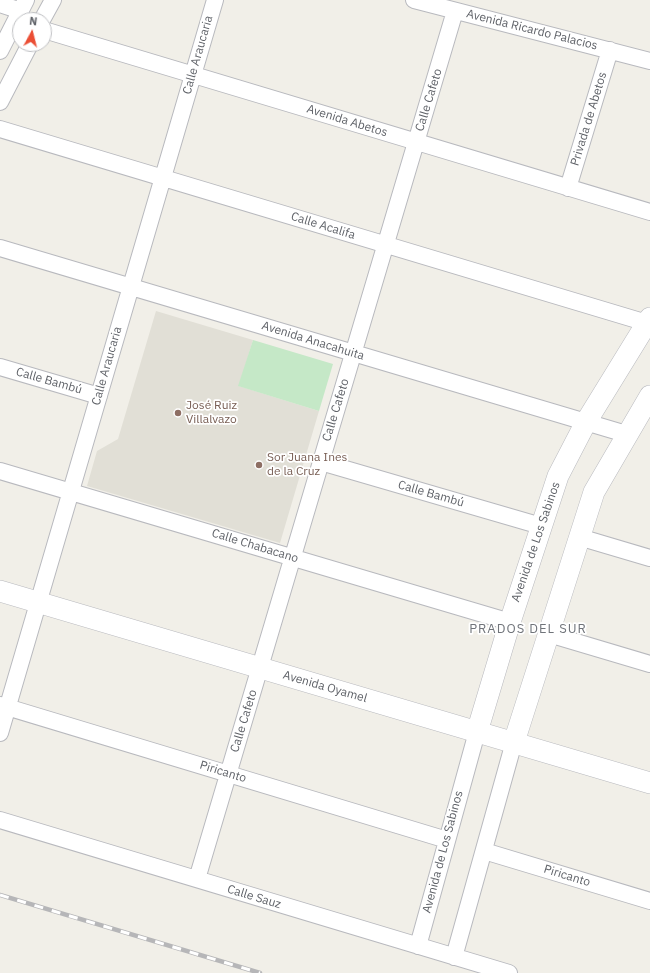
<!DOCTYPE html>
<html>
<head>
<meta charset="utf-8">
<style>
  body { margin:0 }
  #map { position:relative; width:650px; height:973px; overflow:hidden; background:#f1efe8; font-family:"IBM Plex Sans",sans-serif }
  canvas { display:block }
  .north { position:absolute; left:12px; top:12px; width:40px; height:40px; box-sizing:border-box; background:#fff; border:1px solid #bfc0c3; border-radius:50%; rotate:7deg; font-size:11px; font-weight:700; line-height:16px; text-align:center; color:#5f6268 }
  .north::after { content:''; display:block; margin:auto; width:14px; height:18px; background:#eb4e34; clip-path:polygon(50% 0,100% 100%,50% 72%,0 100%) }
</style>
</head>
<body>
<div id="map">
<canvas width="650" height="973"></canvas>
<div class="north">N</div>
</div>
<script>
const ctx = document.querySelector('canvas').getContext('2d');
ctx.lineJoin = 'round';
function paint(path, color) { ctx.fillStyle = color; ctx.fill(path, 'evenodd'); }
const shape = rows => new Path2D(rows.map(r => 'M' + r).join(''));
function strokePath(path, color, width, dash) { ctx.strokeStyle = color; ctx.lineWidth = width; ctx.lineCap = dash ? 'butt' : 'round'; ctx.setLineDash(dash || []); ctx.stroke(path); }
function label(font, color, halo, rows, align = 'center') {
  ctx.font = font + ' "IBM Plex Sans",sans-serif'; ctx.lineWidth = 3.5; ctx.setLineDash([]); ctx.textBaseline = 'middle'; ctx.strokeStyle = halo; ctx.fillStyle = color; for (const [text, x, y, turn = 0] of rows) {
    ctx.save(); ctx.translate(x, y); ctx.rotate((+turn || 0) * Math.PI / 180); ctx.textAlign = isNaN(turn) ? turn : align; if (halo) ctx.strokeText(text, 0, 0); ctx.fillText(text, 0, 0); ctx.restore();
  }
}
const education = shape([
  [156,311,253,340,239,386,319,411,280,543,87,486,97,451,118,439]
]);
const green = shape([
  [253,340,333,364,319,411,238,386]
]);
const minor = shape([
  [414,0,650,61],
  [0,4,21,11],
  [42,20,53,0],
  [44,30,650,212],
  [0,51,26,0],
  [0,102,30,44],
  [0,129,647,323],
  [568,188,610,50],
  [0,248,626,434],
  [0,367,99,396],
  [321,462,541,526],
  [0,471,510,622],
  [579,537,650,558],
  [549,634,650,664],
  [0,705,447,840],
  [0,733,215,0],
  [0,820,509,973],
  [484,851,650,901],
  [197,879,455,11],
  [418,946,477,732],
  [454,957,514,742]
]);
const tertiary = shape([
  [0,591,650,783],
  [477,732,510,622,558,476,586,422,650,318],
  [514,742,594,492,650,396]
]);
const rail = shape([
  [0,895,260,973]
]);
const markers = [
  [178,413,4,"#8d6e63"],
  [259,465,4,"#8d6e63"]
];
const streetNames = [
  ["Avenida Ricardo Palacios",532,30,14],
  ["Calle Araucaria",198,55,-74],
  ["Calle Cafeto",429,100,-73],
  ["Privada de Abetos",589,119,-73],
  ["Avenida Abetos",347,121,17],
  ["Calle Acalifa",323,226,17],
  ["Avenida Anacahuita",313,341,17],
  ["Calle Araucaria",107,366,-74],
  ["Calle Bambú",49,381,16],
  ["Calle Cafeto",336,410,-73],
  ["Calle Bambú",431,494,16],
  ["Avenida de Los Sabinos",536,542,-71],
  ["Calle Chabacano",255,546,17],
  ["Avenida Oyamel",325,687,16],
  ["Calle Cafeto",244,721,-73],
  ["Piricanto",223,772,17],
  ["Avenida de Los Sabinos",443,852,-75],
  ["Piricanto",567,876,17],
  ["Calle Sauz",254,897,17]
];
const educationNames = [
  ["José Ruiz",186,406],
  ["Villalvazo",186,420],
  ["Sor Juana Ines",267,458],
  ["de la Cruz",267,472]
];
const neighbourhoodNames = [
  ["PRADOS DEL SUR",528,629]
];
paint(education, '#e1dfd6');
paint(green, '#c5e8c7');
strokePath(minor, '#b8b9be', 18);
strokePath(tertiary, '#b8b9be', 22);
strokePath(minor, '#fff', 16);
strokePath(tertiary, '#fff', 21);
strokePath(rail, '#b6b6b8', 4.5);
strokePath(rail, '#fff', 3, [9]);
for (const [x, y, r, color] of markers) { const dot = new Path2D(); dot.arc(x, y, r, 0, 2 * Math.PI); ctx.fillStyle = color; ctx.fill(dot); strokePath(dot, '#fff', 1.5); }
label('12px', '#5f6268', '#fff', streetNames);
label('12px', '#785e54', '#fff', educationNames, 'left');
ctx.letterSpacing = '1px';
label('13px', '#70747a', '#fff', neighbourhoodNames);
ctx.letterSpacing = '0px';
</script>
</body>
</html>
